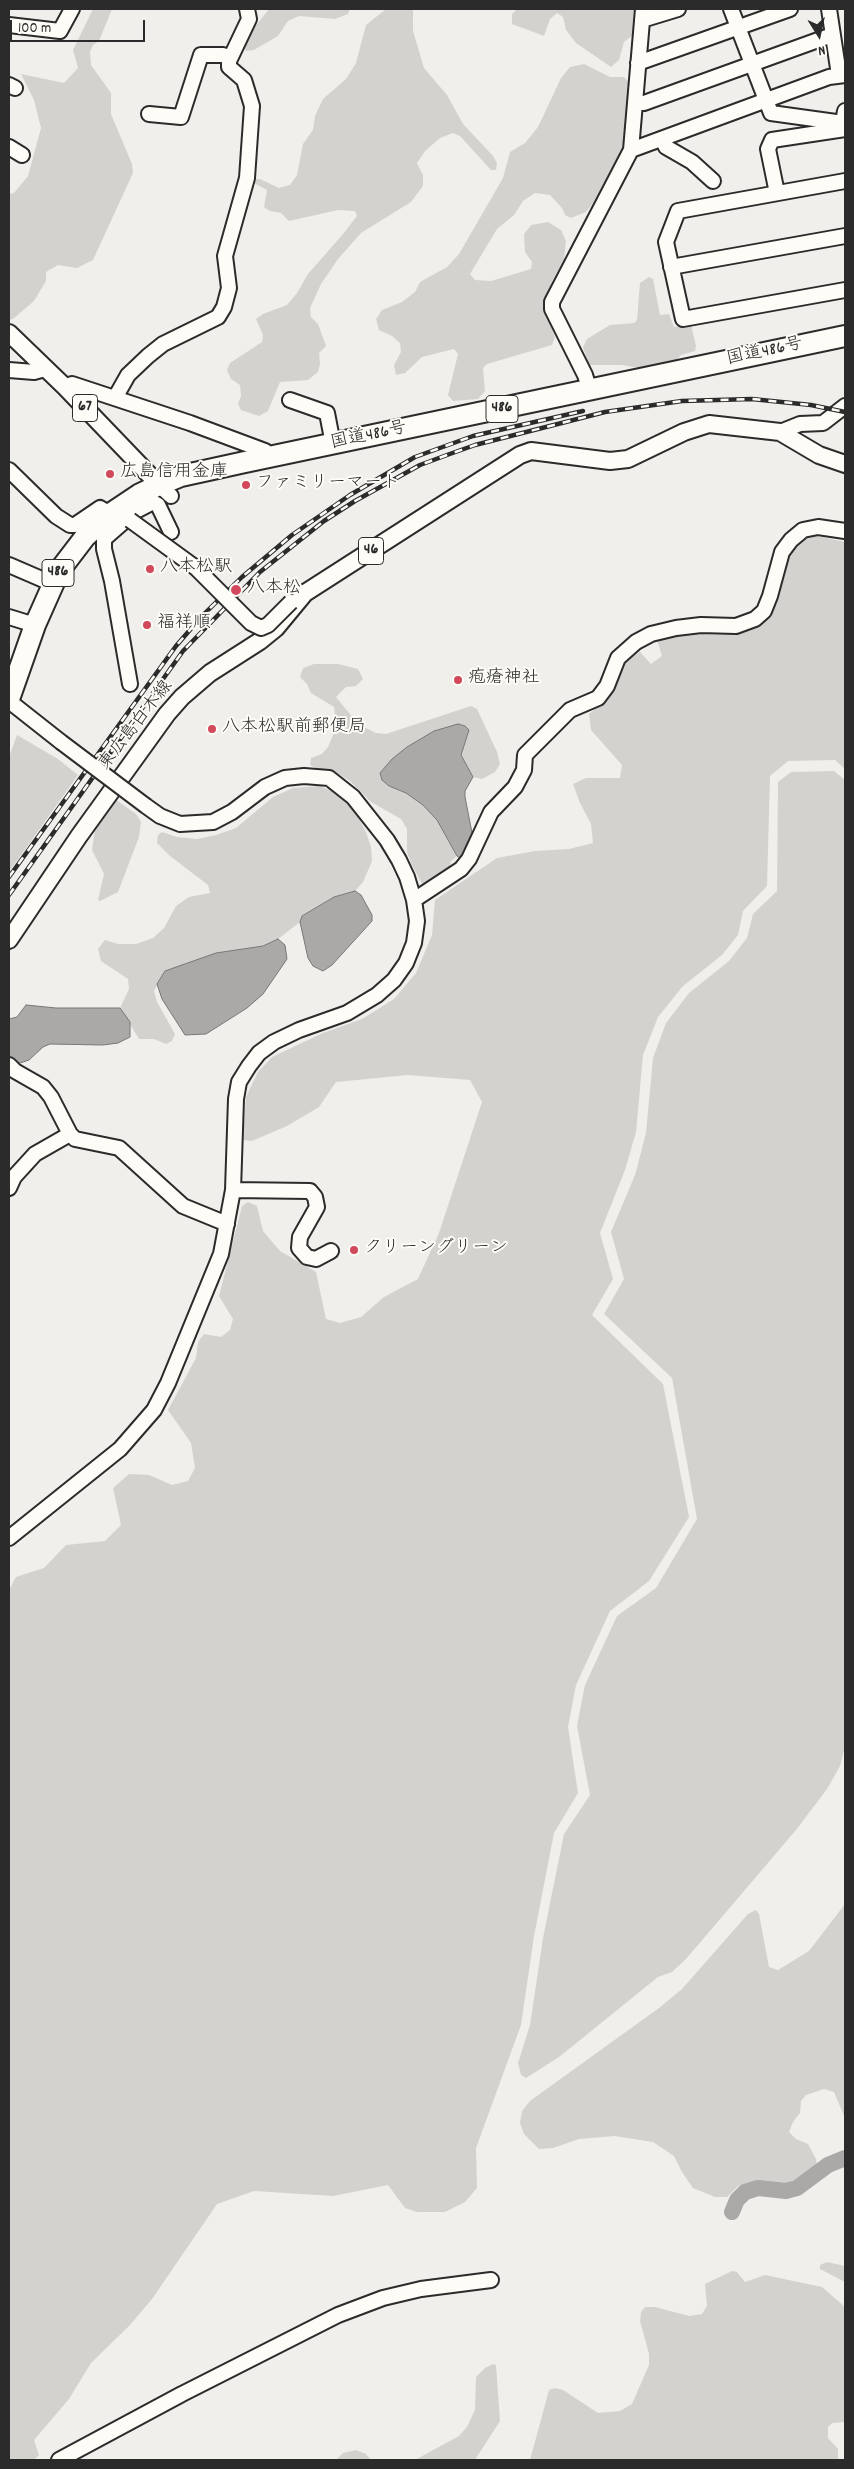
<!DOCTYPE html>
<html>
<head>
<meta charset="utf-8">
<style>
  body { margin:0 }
  #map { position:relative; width:854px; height:2469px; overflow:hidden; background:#f0efeb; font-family:Dekko,sans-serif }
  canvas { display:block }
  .frame { position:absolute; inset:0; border:10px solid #2b2b2b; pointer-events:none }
  .north { position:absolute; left:794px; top:10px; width:50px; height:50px; -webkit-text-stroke:4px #fdfcf7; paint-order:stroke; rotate:170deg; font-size:14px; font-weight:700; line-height:20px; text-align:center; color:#2b2b2b }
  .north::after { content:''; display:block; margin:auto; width:18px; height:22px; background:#2b2b2b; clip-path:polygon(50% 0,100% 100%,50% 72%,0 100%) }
  .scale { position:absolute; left:10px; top:20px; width:135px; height:22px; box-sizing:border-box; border:2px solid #2b2b2b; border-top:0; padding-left:6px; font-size:15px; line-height:18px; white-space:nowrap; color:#2b2b2b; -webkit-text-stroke:4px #fdfcf7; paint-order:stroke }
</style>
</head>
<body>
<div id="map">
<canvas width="854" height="2469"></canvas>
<div class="frame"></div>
<div class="north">N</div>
<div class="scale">100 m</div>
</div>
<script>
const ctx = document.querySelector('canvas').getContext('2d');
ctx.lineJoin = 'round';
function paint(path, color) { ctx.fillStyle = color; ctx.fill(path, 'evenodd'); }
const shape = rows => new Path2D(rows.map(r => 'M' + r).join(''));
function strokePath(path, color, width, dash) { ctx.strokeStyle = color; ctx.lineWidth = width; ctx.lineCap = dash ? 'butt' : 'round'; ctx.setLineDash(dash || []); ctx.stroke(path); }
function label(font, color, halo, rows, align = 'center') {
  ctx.font = font + ' Dekko,"Klee One",sans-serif'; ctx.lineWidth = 4; ctx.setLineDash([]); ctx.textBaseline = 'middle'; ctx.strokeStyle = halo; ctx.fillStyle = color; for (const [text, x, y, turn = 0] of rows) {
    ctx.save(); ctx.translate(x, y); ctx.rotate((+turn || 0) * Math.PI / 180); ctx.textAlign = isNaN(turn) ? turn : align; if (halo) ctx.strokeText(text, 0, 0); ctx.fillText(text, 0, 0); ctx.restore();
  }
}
const green = shape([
  [93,9,112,9,99,41,93,45,90,52,91,65,111,93,111,114,132,164,133,173,93,260,77,268,58,265,46,272,46,281,34,301,13,319,9,320,9,194,14,193,28,176,41,128,34,100,21,74,64,83,78,68,73,50],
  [269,9,350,9,348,14,335,19,299,16,288,21,278,36,254,50,246,51,244,46,251,32],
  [386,9,413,9,413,31,424,68,447,95,463,124,493,156,497,163,496,170,491,170,460,136,453,133,440,138,425,151,417,163,423,175,423,186,411,202,361,233,338,259,321,284,310,308,311,317,318,324,326,346,319,353,320,364,318,372,308,380,280,382,268,411,259,416,241,410,238,404,241,396,240,385,231,379,227,370,230,363,262,342,263,335,256,319,263,314,287,305,297,293,308,274,343,234,357,216,355,211,338,210,289,221,281,213,270,211,264,207,267,190,254,183,254,179,260,179,279,188,290,185,297,175,303,144,313,130,315,116,323,99,346,79,356,63,366,25],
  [517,9,637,9,633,35,624,42,619,60,611,67,576,43,566,30,563,17,557,13,550,19,544,36,512,24,512,14],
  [584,64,610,77,624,77,631,85,626,142,620,154,593,203,586,212,571,218,565,215,562,208,550,195,535,193,523,201,514,215,497,229,470,274,475,280,491,281,531,269,532,262,525,252,524,234,531,225,548,222,561,230,566,241,564,259,552,281,546,301,546,314,555,337,552,345,487,364,483,368,485,391,478,399,453,401,448,395,458,354,454,349,422,357,405,373,396,375,394,365,401,352,400,343,392,336,379,330,376,319,382,310,402,302,415,292,420,282,447,267,459,254,503,178,510,152,525,143,538,127,561,78,570,67],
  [649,277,653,279,660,315,669,314,674,327,691,325,696,346,695,351,681,355,675,362,640,368,622,365,589,365,583,347,587,339,610,325,634,323,637,320,640,283],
  [813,535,845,542,845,769,835,760,788,761,770,776,767,886,743,911,738,935,722,955,683,986,658,1017,643,1055,636,1132,625,1170,600,1233,613,1279,592,1315,663,1384,689,1517,649,1581,610,1611,576,1685,568,1727,578,1793,554,1833,534,1936,521,2025,476,2148,477,2188,465,2202,445,2212,417,2212,405,2208,388,2185,333,2196,254,2191,217,2204,152,2299,130,2325,91,2363,69,2399,34,2440,39,2455,34,2460,9,2460,9,1590,16,1577,44,1568,66,1545,105,1541,121,1525,113,1488,129,1474,149,1475,172,1485,188,1481,195,1468,191,1443,168,1410,196,1358,198,1342,204,1334,221,1337,230,1330,233,1319,219,1296,242,1206,248,1202,257,1206,263,1231,280,1251,316,1272,326,1319,340,1323,361,1317,384,1297,418,1279,439,1233,482,1102,470,1080,408,1075,336,1082,319,1107,287,1126,252,1141,243,1140,246,1097,258,1072,272,1057,323,1033,362,1019,394,999,416,973,432,935,435,900,497,858,535,851,569,849,593,843,591,824,580,803,573,784,586,778,620,778,622,765,591,730,589,714,605,701,615,685,622,664,640,652,651,664,662,656,657,640,685,634,742,633,762,622,773,608,785,564,798,542],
  [314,664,338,664,358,669,363,679,356,686,346,687,336,697,358,724,376,733,386,734,471,706,477,709,497,752,500,764,495,772,482,779,473,777,461,755,469,730,434,731,392,759,389,786,406,793,423,805,437,820,457,856,451,861,449,871,429,885,422,884,412,865,407,852,407,829,401,819,371,802,350,781,337,773,318,769,310,765,311,758,322,754,328,747,333,735,332,723,335,716,334,707,311,693,307,684,300,677,303,668],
  [17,735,58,759,78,775,9,872,9,757],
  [834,771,845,780,845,1746,840,1766,827,1789,796,1830,686,1959,672,1972,658,1977,559,2057,526,2078,521,2075,518,2063,530,2025,543,1938,564,1834,590,1795,577,1726,585,1685,617,1616,656,1588,697,1519,672,1378,604,1314,624,1279,611,1232,635,1175,646,1133,653,1058,666,1023,689,993,729,961,747,938,753,914,777,891,778,782,791,772],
  [320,786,334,792,355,811,366,832,371,847,372,861,363,882,355,891,334,897,302,916,300,922,278,939,263,946,242,949,165,971,154,991,157,1002,175,1034,172,1041,166,1044,154,1039,139,1039,120,1008,129,989,128,979,101,961,98,949,105,940,118,944,136,944,153,938,164,928,176,906,189,897,210,893,208,885,170,856,157,843,158,835,162,832,177,837,197,839,216,835,236,828,273,797,293,788],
  [115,799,136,814,141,822,139,837,118,892,100,901,98,900,104,874,92,850,95,830],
  [845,1904,845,2118,834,2092,824,2089,806,2095,801,2101,800,2113,793,2122,789,2132,796,2139,808,2144,816,2159,817,2166,795,2180,784,2184,753,2182,738,2186,727,2197,715,2197,693,2188,682,2172,674,2156,653,2142,615,2136,579,2139,553,2148,539,2149,524,2134,520,2123,522,2111,530,2101,659,2008,682,1989,748,1914,756,1910,759,1914,769,1967,778,1970,809,1951],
  [827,2262,845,2266,845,2282,820,2269,820,2265],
  [732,2271,737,2272,745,2282,765,2275,822,2287,845,2307,845,2422,832,2423,828,2427,828,2438,838,2449,838,2460,530,2460,549,2390,555,2388,563,2390,598,2413,620,2411,632,2404,649,2365,649,2354,640,2321,641,2312,645,2307,655,2307,689,2316,702,2314,707,2306,705,2284],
  [493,2364,496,2365,500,2421,475,2460,415,2460,459,2436,467,2427,475,2410,476,2377,485,2368],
  [356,2450,366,2454,371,2460,336,2460,343,2453]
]);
const water = shape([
  [458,724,465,726,469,730,461,755,473,777,465,791,465,797,474,843,465,855,460,858,457,856,437,820,423,805,406,793,389,786,382,780,380,773,392,759,407,747,434,731,458,724],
  [355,891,361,895,372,915,372,921,332,965,323,971,313,966,308,958,300,922,302,916,334,897,355,891],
  [278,939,285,945,287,959,263,994,247,1008,206,1034,185,1035,162,999,157,984,165,971,216,953,263,946,278,939],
  [26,1005,56,1008,120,1008,130,1022,130,1037,118,1043,103,1045,50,1044,43,1047,29,1060,17,1064,9,1058,9,1019,17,1017,26,1005]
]);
const river = shape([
  [732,2212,737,2200,745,2192,758,2188,786,2191,797,2188,828,2165,845,2158]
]);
const minor = shape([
  [731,9,771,113,836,122,842,129],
  [829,9,839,75],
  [642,20,678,9],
  [9,25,60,31,72,9],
  [638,63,790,9],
  [9,85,15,88],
  [635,103,644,103,832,35],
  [149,114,181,117,201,55,223,55,230,58],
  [842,129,845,111],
  [662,139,666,147,692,162,713,181],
  [9,147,22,155],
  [631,150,829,77,845,75],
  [845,181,678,211,666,242,683,319,845,290],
  [777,193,768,149,772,140,845,129],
  [671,267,845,236],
  [9,370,34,372,45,369],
  [65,387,72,384,190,423,265,451,270,457],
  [590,391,585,375,552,309,552,302,631,150,643,9],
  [115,398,128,375,148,356,163,344,218,317,224,307,229,288,225,256,247,178,252,106,244,80,229,67,229,61,249,19,247,9],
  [290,400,327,413,333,444],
  [780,432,800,424,823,423,845,406],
  [9,470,56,516,70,525,75,525,100,508,110,514],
  [159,485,171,496],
  [128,518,104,539,104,549,112,581,130,684],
  [130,520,128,518,132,513,153,502,158,505,171,532],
  [9,565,53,584],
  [9,617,35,625],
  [9,701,61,742],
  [414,900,461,869,469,859,491,812,515,787,524,770,525,755,570,710,598,698,607,686,618,658,636,642,651,634,676,628,701,625,736,626,755,619,764,611,770,596,782,552,791,540,803,530,818,527,845,531],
  [9,1065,15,1071,43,1087,51,1097,70,1134,75,1139,119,1148,183,1206,227,1224],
  [9,1188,14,1177,35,1154,70,1134],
  [233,1190,310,1191,315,1197,317,1207,300,1237,299,1248,307,1257,316,1259,331,1251],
  [9,1538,120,1449,154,1410,168,1383,221,1254,233,1190,236,1099,239,1082,249,1066,259,1053,274,1042,299,1030,347,1013,377,995,394,980,406,963,414,943,417,921,414,900,407,877,399,860,387,840,353,797,329,778,304,776,285,778,265,787,232,812,213,822,180,824,160,816,146,806],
  [59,2460,182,2394,338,2315,383,2298,421,2289,491,2280]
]);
const major = shape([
  [9,333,65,387,159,485],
  [9,940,79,836,167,714,182,697,210,673,260,641,276,628,305,593,520,455,531,451,610,461,628,459,684,432,709,424,780,432,819,455,845,464]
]);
const highway = shape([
  [9,699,35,625,59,571,85,537,110,514,140,494,159,485,181,476,245,462,845,336]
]);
const rail = shape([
  [9,877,176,646,202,616,242,577,292,535,350,495,415,457,473,436,583,411],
  [9,895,183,651,260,572,324,521,355,501,420,465,447,455,475,445,605,412,682,401,752,399,811,405,845,412]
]);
const minorBridge = shape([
  [130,520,196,568,251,623,261,628,268,625,291,602],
  [61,742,146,806]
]);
const markers = [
  [110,474,5,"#d1495b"],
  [246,485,5,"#d1495b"],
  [150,569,5,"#d1495b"],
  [236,590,6,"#d1495b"],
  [147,625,5,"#d1495b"],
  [458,680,5,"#d1495b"],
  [212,729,5,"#d1495b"],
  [354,1250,5,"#d1495b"]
];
const shields = [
  [85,408,25],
  [502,409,32],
  [371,551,25],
  [58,573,32]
];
const shieldNames = [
  ["67",85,408],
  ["486",502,409],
  ["46",371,551],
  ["486",58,573]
];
const streetNames = [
  ["国道486号",765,353,-12],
  ["国道486号",369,437,-12],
  ["東広島白木線",137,726,-52]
];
const poiNames = [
  ["広島信用金庫",120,474],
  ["ファミリーマート",256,485],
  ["八本松駅",160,569],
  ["八本松",247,590],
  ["福祥順",157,625],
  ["疱瘡神社",468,680],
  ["八本松駅前郵便局",222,729],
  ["クリーングリーン",364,1250]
];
paint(green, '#d3d2cf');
paint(water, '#aaa9a7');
strokePath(water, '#777775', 1);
strokePath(river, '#aaa9a7', 16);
strokePath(minor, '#2b2b2b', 18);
strokePath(major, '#2b2b2b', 20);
strokePath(highway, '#2b2b2b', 24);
strokePath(minor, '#fdfcf7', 14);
strokePath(major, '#fdfcf7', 16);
strokePath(highway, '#fdfcf7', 20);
strokePath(rail, '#2b2b2b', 4.5);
strokePath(rail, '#fdfcf7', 2.5, [8]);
strokePath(minorBridge, '#2b2b2b', 18, []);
strokePath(minorBridge, '#fdfcf7', 14);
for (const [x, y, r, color] of markers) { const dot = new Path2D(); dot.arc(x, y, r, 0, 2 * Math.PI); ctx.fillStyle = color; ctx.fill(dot); strokePath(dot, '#fdfcf7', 2); }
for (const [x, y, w] of shields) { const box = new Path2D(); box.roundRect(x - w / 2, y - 13.5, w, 27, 4); ctx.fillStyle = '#fdfcf7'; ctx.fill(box); strokePath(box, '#2b2b2b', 1); }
label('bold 16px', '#2b2b2b', null, shieldNames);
label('18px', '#2b2b2b', '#fdfcf7', streetNames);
label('18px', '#2b2b2b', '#fdfcf7', poiNames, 'left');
</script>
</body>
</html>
